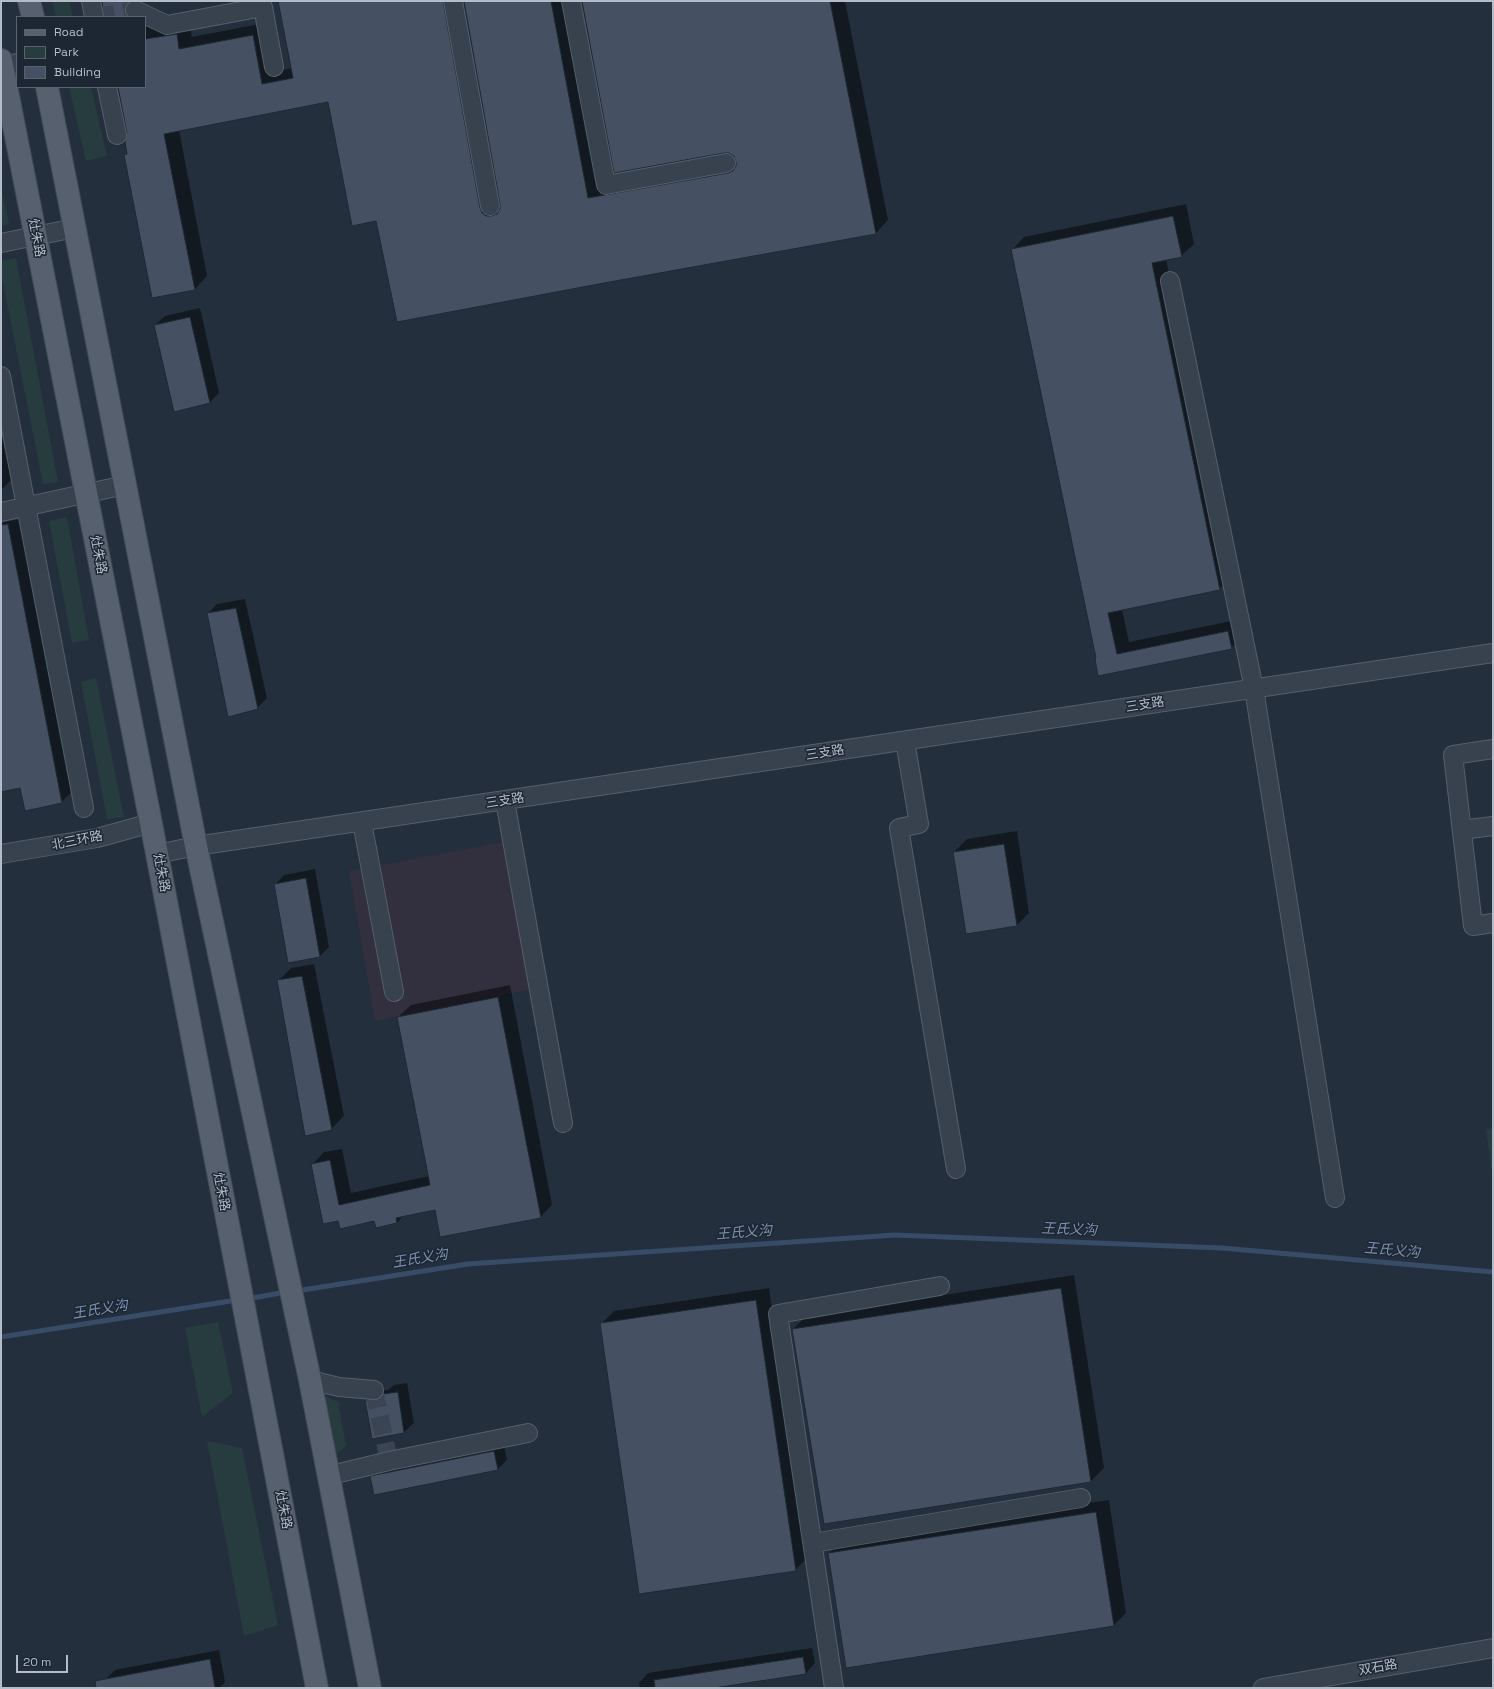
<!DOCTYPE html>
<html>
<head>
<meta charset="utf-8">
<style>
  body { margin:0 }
  #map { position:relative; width:1494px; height:1689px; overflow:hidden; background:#242f3e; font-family:"Space Grotesk",sans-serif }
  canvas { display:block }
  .frame { position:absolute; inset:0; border:2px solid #b4bcc9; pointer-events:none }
  .legend { position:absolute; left:16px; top:16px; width:130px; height:72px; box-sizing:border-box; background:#1d2633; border:1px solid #59626f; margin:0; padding:5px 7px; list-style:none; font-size:12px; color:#b4bcc9 }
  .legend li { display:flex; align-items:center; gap:8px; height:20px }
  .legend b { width:20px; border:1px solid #59626f }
  .scale { position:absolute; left:16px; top:1655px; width:52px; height:18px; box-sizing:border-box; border:2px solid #b4bcc9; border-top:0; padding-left:5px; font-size:12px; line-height:14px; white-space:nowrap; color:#b4bcc9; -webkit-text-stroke:3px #1d2633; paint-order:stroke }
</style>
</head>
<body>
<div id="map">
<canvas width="1494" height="1689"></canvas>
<div class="frame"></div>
<ul class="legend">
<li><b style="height:5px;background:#56606e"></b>Road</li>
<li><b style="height:11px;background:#263c3f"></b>Park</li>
<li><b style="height:11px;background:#455162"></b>Building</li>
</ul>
<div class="scale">20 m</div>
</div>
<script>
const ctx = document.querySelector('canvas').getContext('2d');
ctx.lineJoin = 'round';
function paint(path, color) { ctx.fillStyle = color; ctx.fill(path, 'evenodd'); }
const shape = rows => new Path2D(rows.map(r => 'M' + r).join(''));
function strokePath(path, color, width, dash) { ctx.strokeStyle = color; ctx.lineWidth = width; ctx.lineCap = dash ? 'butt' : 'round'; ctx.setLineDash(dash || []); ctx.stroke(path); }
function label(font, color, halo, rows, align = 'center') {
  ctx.font = font + ' "Space Grotesk","Noto Sans SC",sans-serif'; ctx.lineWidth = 3; ctx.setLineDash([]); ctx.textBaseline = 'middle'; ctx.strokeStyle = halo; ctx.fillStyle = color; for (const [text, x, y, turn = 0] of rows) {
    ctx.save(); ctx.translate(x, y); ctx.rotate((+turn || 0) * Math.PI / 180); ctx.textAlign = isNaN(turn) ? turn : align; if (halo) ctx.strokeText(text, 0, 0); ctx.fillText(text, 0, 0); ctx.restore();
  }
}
const medical = shape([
  [504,842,532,989,375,1021,349,871]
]);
const green = shape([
  [52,1,69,1,73,17,56,17],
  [69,87,91,87,107,156,86,161],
  [1,188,9,224,1,226],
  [16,258,58,482,43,484,1,273,1,261],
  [67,517,89,640,72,643,49,521],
  [96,678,124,817,107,819,81,682],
  [1493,1128,1493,1181,1486,1129],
  [218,1322,233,1393,202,1417,185,1328],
  [323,1395,338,1402,346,1446,334,1456],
  [207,1441,242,1448,278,1625,244,1636]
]);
const shadow = shape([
  [103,1,138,1,139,4,146,8,150,28,189,22,192,37,265,23,274,72,292,68,279,1,457,1,495,200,501,204,465,1,566,1,601,186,738,162,734,155,729,152,615,172,582,1,845,1,888,220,876,233,377,220,329,101,179,130,207,276,195,289,125,155,128,153,128,133,119,87,145,87,145,17,105,17],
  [1186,204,1194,244,1181,256,1166,259,1232,577,1219,589,1122,609,1129,642,1241,619,1244,635,1231,648,1097,658,1012,250,1024,237],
  [200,308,219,393,209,403,155,325,165,316],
  [1,431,11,480,1,490],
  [19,519,72,792,61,802,21,786,1,791,1,523],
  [245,599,267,698,257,708,208,614,217,604],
  [1017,831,1029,913,1017,925,954,852,967,839],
  [315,869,329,947,320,956,275,885,284,875],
  [314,964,344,1116,331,1129,278,981,291,968],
  [510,985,552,1205,540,1217,436,1209,404,1215,397,1223,377,1227,375,1220,339,1220,312,1165,324,1152,342,1149,351,1193,429,1176,398,1017,411,1005],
  [1074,1275,1104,1468,1091,1481,793,1329,806,1316],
  [769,1288,808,1557,795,1570,601,1324,614,1311],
  [407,1383,414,1423,404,1432,372,1438,366,1400,376,1391,388,1390,394,1385],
  [503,1442,507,1460,498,1469,371,1477,381,1467],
  [1109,1500,1126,1613,1113,1626,829,1553,842,1540],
  [812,1648,815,1663,806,1673,707,1688,640,1688,639,1683,648,1673],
  [219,1650,225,1682,219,1688,107,1688,106,1679,115,1670]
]);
const stream = shape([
  [296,1291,468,1264,895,1235,1222,1248,1493,1272],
  [247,1299,286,1292],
  [1,1337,237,1300]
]);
const building = shape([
  [102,1,130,1,126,5,125,10,127,17,104,17,102,1],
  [278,1,443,1,480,208,482,213,486,216,491,216,497,214,500,209,500,204,464,1,551,1,588,198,728,173,733,171,736,166,736,162,734,156,729,153,724,153,614,173,582,1,830,1,876,234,604,283,397,322,376,221,352,226,328,102,164,134,195,290,152,298,124,155,127,154,125,142,127,133,118,87,145,87,145,39,177,34,179,49,253,35,262,84,293,78,278,1],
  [1173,216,1182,257,1152,263,1220,590,1108,613,1117,654,1228,631,1232,649,1098,676,1095,659,1096,658,1011,249,1173,216],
  [190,317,210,403,174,412,154,325,190,317],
  [8,524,62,803,25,811,20,788,1,792,1,525,8,524],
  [236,608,258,709,228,717,207,613,236,608],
  [1004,844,1017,926,966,934,953,852,1004,844],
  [306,878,320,957,288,963,274,884,306,878],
  [302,976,332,1130,305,1136,277,980,302,976],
  [498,997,541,1218,440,1237,435,1210,396,1218,397,1223,376,1228,374,1221,340,1229,338,1221,323,1224,311,1164,330,1160,339,1205,430,1185,397,1017,498,997],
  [1061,1288,1091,1482,824,1524,792,1329,1061,1288],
  [756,1300,796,1571,639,1594,600,1323,756,1300],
  [398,1392,404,1433,372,1439,365,1400,378,1400,383,1394,398,1392],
  [494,1451,498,1470,374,1495,370,1476,494,1451],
  [1096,1512,1114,1626,846,1668,828,1553,1096,1512],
  [803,1657,806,1674,714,1688,655,1688,654,1680,803,1657],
  [210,1659,215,1688,96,1688,95,1681,210,1659]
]);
const minorTunnel = shape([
  [97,17,135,10],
  [374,1390,389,1461]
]);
const minor = shape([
  [91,1,94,17],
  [453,1,490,206],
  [571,1,606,185,726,163],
  [135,10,167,25,263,7,274,67],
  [2,66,17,63],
  [107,87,117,135],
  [1,243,75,228],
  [1170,281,1254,689,1335,1198],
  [1,376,84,808],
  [1,512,125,485],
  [905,741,919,824,899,828,956,1169],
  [1493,749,1453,755,1473,926,1493,923],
  [505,801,563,1123],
  [362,822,394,992],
  [1462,830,1493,826],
  [1,854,97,838,151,823],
  [157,854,196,846,1493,653],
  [310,1380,339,1387,374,1390],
  [327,1476,389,1461,528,1433],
  [813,1543,1081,1498],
  [834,1688,778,1314,940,1286],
  [1263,1688,1493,1648]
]);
const major = shape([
  [29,1,33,17],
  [1,60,157,854,317,1688],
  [47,87,196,846,310,1380,370,1688]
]);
const streetNames = [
  ["灶朱路",36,238,79],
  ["灶朱路",98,555,79],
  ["三支路",1145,705,-9],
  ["三支路",825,753,-9],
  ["三支路",505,801,-9],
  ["北三环路",77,841,-11],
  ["灶朱路",161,873,79],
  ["灶朱路",221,1192,79],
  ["灶朱路",283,1510,79],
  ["双石路",1378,1668,-10]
];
const waterNames = [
  ["王氏义沟",1069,1230,2],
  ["王氏义沟",744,1233,-4],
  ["王氏义沟",1392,1251,5],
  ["王氏义沟",420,1259,-9],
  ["王氏义沟",100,1310,-9]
];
paint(medical, '#32303f');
paint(green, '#263c3f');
paint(shadow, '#0007');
strokePath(stream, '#394c67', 5);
paint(building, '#455162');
strokePath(building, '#1f2835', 1);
strokePath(minorTunnel, '#3a4453', 18, [18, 9]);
strokePath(minor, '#565f6c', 20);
strokePath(major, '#414a57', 24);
strokePath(minor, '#38414e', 18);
strokePath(major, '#56606e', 22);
label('13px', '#b4bcc9', '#1d2633', streetNames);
label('italic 14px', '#7c92b1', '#1d2633', waterNames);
</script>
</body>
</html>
